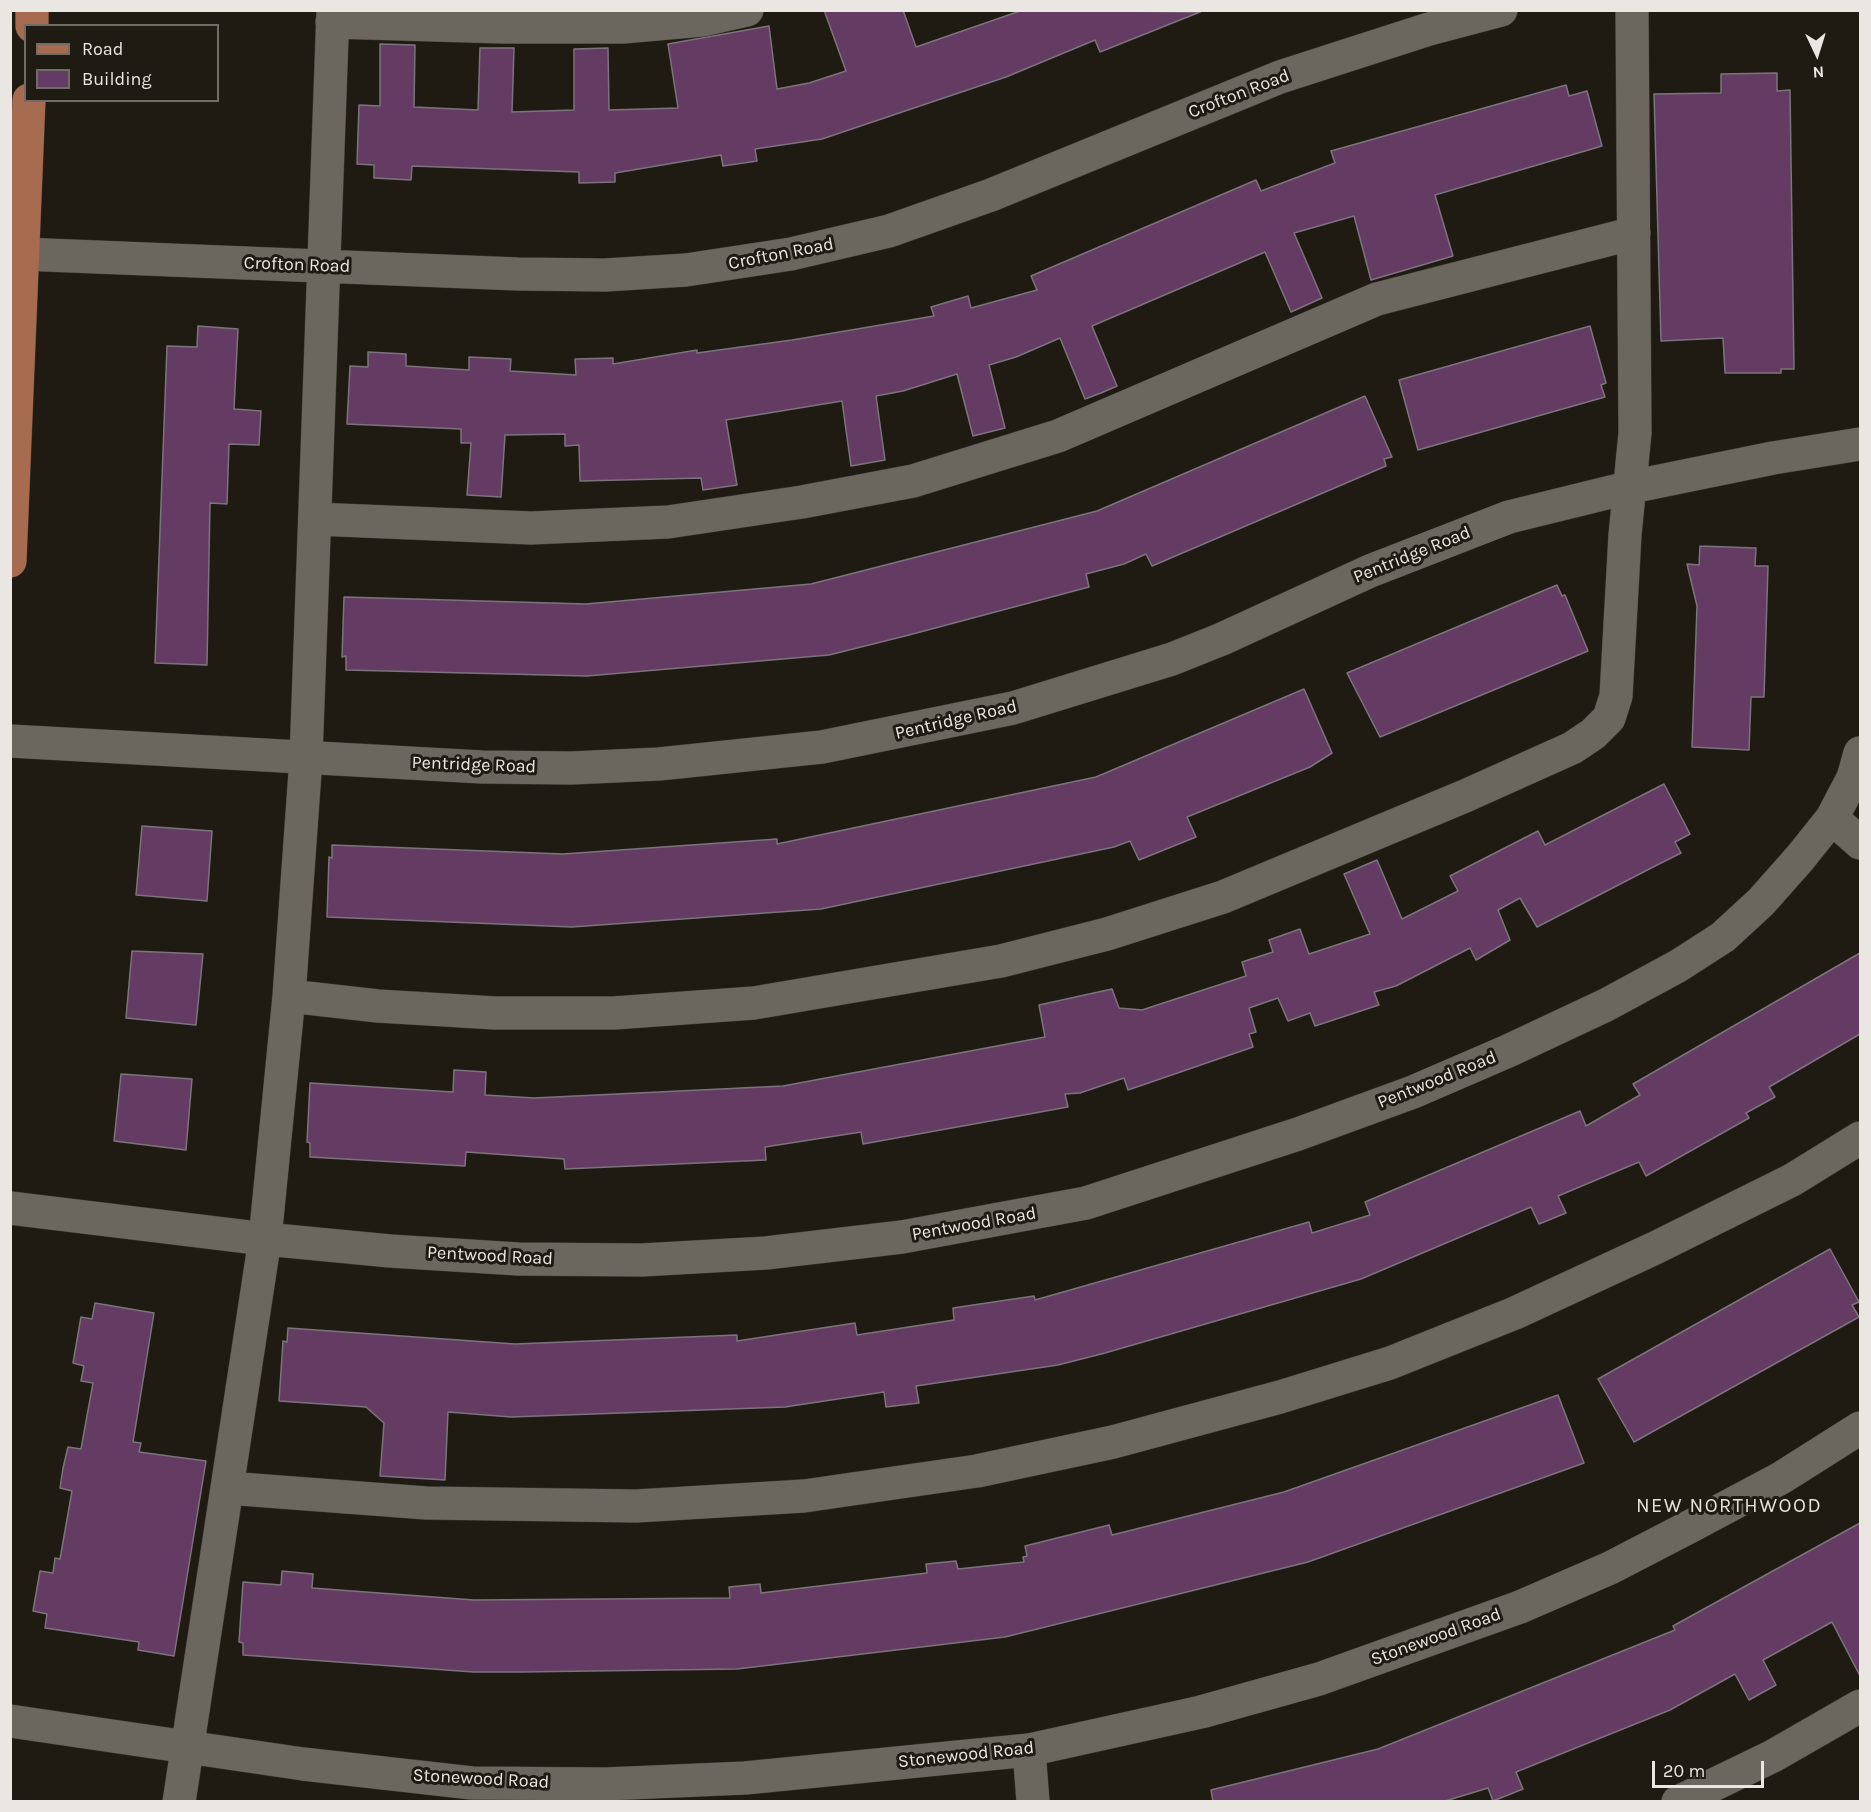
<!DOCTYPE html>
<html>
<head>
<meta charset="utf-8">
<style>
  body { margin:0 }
  #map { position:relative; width:1871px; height:1812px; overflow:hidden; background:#1f1b13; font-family:Karla,sans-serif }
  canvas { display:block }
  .frame { position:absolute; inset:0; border:12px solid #eae7e2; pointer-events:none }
  .legend { position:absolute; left:24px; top:24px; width:195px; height:78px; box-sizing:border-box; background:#1f1b13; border:2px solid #706d66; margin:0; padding:8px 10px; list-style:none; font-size:18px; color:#eae7e2 }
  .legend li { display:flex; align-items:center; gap:12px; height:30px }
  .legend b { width:30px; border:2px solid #706d66 }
  .north { position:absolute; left:1787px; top:24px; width:60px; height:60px; -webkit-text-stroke:4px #1f1b13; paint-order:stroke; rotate:176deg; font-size:16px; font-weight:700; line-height:24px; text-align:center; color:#eae7e2 }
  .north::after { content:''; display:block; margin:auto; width:21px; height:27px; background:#eae7e2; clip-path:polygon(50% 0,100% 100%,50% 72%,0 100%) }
  .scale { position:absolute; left:1652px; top:1761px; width:112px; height:27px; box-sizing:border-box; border:3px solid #eae7e2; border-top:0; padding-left:8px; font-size:18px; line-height:21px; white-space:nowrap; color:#eae7e2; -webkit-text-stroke:4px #1f1b13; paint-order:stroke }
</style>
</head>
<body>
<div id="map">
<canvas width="1871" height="1812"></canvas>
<div class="frame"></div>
<ul class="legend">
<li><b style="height:8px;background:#a76b4f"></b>Road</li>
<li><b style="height:16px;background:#643b62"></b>Building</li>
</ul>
<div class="north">N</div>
<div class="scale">20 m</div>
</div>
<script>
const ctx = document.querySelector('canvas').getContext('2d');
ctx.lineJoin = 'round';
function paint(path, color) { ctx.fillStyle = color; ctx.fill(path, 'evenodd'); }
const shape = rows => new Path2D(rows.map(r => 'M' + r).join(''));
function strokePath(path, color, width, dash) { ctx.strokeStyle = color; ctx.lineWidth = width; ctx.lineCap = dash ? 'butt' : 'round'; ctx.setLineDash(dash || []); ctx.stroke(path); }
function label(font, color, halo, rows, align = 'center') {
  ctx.font = font + ' Karla,sans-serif'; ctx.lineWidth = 6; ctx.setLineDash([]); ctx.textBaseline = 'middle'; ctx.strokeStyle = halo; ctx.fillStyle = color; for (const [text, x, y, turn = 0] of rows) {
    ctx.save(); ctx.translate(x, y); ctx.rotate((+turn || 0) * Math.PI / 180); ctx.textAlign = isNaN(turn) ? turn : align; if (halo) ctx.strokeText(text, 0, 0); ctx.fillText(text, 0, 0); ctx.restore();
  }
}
const building = shape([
  [824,10,903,10,916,47,1023,10,1200,12,1100,52,1095,40,1006,77,822,139,755,149,757,161,723,166,721,155,615,173,615,182,579,183,579,172,412,166,411,180,374,178,374,165,357,164,359,105,380,106,380,44,415,45,414,107,478,110,480,48,514,48,512,112,574,110,574,49,608,48,609,110,678,108,668,44,769,26,777,89,809,83,846,71,824,10],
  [1777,73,1777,91,1790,90,1794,369,1781,369,1781,373,1725,373,1723,338,1661,341,1654,94,1721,93,1721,74,1777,73],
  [1566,85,1569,96,1587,91,1602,146,1435,195,1453,256,1371,280,1354,216,1294,233,1322,298,1291,312,1265,252,1092,326,1117,386,1101,393,1085,399,1060,338,1016,357,989,365,1005,428,973,436,957,374,903,391,876,396,885,460,851,466,842,401,726,420,737,485,703,490,701,478,580,481,579,445,565,446,565,434,505,435,501,497,467,495,471,443,461,443,461,429,347,424,350,366,368,367,368,352,406,354,406,366,469,370,469,357,491,358,511,359,510,371,576,375,575,359,613,358,613,364,697,350,697,353,792,340,934,316,931,307,968,296,971,308,1037,290,1031,276,1256,180,1261,191,1335,163,1331,151,1566,85],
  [198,326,238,329,234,409,261,411,259,445,229,444,227,504,210,503,207,665,155,663,167,346,197,347,198,326],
  [1590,326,1606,383,1601,385,1605,397,1418,450,1399,380,1590,326],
  [1365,396,1392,457,1384,459,1386,466,1152,566,1146,554,1124,564,1086,574,1089,587,909,635,829,655,587,676,346,670,346,656,342,657,344,597,586,604,811,584,1097,511,1365,396],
  [1700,546,1756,548,1755,566,1768,566,1764,697,1751,697,1749,750,1692,747,1697,606,1687,564,1699,565,1700,546],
  [1557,585,1562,596,1565,595,1588,651,1380,737,1347,673,1557,585],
  [1304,689,1332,753,1310,767,1187,817,1196,837,1139,860,1130,841,1114,847,821,909,765,913,572,927,327,917,329,857,332,858,332,845,563,854,777,839,777,844,1096,777,1304,689],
  [1664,784,1690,834,1675,842,1681,853,1659,864,1537,927,1520,898,1498,910,1510,940,1476,960,1470,948,1396,986,1374,992,1379,1005,1315,1026,1310,1013,1288,1021,1278,998,1249,1008,1256,1032,1249,1034,1253,1047,1128,1090,1124,1078,1080,1093,1065,1094,1068,1107,863,1144,861,1132,765,1147,766,1160,565,1169,564,1159,466,1152,465,1166,310,1157,310,1143,307,1142,310,1083,453,1092,454,1070,486,1072,485,1095,534,1098,783,1086,1045,1037,1039,1005,1112,989,1119,1008,1142,1010,1246,976,1242,962,1273,952,1269,940,1300,929,1309,954,1370,934,1344,874,1377,860,1402,919,1458,891,1450,876,1538,831,1545,845,1664,784],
  [142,826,212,831,207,901,136,895,142,826],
  [132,951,203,954,196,1025,126,1018,132,951],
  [1860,953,1860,1034,1769,1087,1775,1097,1746,1113,1749,1118,1646,1176,1639,1162,1558,1196,1566,1213,1539,1224,1531,1207,1361,1279,1105,1353,1058,1365,916,1386,919,1403,886,1407,884,1392,785,1407,511,1417,448,1412,445,1480,380,1476,384,1423,366,1407,279,1401,283,1341,287,1342,288,1328,515,1344,737,1335,737,1341,855,1323,857,1335,954,1320,953,1308,1034,1296,1035,1300,1309,1222,1312,1233,1370,1215,1365,1202,1580,1111,1586,1126,1640,1095,1633,1084,1860,953],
  [121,1074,192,1079,186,1150,114,1141,121,1074],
  [1830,1249,1859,1302,1852,1305,1859,1317,1634,1442,1598,1379,1830,1249],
  [95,1303,154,1313,133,1442,141,1443,139,1452,206,1461,174,1656,138,1650,139,1642,45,1628,47,1614,33,1611,40,1571,53,1573,55,1558,60,1559,72,1491,60,1488,63,1468,68,1447,81,1449,93,1383,81,1381,84,1366,73,1363,81,1317,92,1319,95,1303],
  [1558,1395,1584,1463,1308,1562,1005,1637,737,1669,520,1672,473,1672,243,1655,243,1643,239,1642,243,1582,281,1585,282,1571,313,1574,312,1588,474,1600,730,1598,729,1587,760,1584,761,1593,927,1573,926,1564,956,1561,958,1569,1024,1562,1023,1557,1027,1556,1025,1546,1109,1525,1112,1535,1284,1492,1558,1395],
  [1860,1523,1860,1676,1832,1622,1763,1660,1776,1685,1749,1700,1735,1674,1670,1710,1516,1772,1523,1789,1493,1801,1488,1788,1442,1802,1213,1802,1211,1790,1378,1749,1675,1630,1673,1626,1860,1523]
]);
const minor = shape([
  [332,22,503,27,623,27,703,20,747,10],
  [22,254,518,274,605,275,686,270,791,254,889,231,991,195,1280,77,1429,29,1501,10],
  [315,519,531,528,668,522,802,502,913,481,1058,436,1377,299,1634,233],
  [10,741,482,767,571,768,659,764,822,747,1013,708,1172,659,1222,639,1370,571,1509,517,1631,487,1773,458,1860,444],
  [1832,818,1860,843],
  [289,996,378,1006,495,1013,614,1013,754,1003,1001,961,1107,934,1223,897,1465,796,1572,748,1593,734,1609,718,1616,696,1625,535,1635,433,1632,10],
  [10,1208,265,1239,390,1251,518,1259,642,1260,766,1253,902,1237,1086,1203,1298,1134,1413,1092,1508,1051,1606,1005,1678,966,1723,937,1761,902,1800,858,1832,818,1853,778,1860,753],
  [227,1488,426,1503,636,1506,804,1496,977,1471,1113,1442,1280,1397,1390,1363,1515,1313,1655,1248,1792,1180,1860,1138],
  [10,1721,303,1764,472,1783,606,1784,745,1778,1029,1750,1201,1712,1319,1679,1520,1607,1610,1568,1691,1526,1781,1478,1860,1428],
  [1029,1750,1033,1802],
  [179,1802,265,1239,289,996,306,758,333,10],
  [1678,1802,1773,1756,1860,1706]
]);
const major = shape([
  [32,26,32,10],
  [10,561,29,100]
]);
const streetNames = [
  ["Crofton Road",1239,94,-21],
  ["Crofton Road",781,254,-11],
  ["Crofton Road",297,265,2],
  ["Pentridge Road",1412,555,-22],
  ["Pentridge Road",956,720,-13],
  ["Pentridge Road",474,765,2],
  ["Pentwood Road",1437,1080,-22],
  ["Pentwood Road",974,1224,-10],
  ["Pentwood Road",490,1256,3],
  ["Stonewood Road",1436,1637,-20],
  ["Stonewood Road",966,1755,-6],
  ["Stonewood Road",481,1779,3]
];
const neighbourhoodNames = [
  ["NEW NORTHWOOD",1729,1506]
];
paint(building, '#643b62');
strokePath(building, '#7c747c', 1.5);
strokePath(minor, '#3a3833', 34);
strokePath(major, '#3a3833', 34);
strokePath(minor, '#6c675e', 33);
strokePath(major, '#a76b4f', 33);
label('18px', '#eae7e2', '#1f1b13', streetNames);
ctx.letterSpacing = '1.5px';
label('20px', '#e6e1d6', '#1f1b13', neighbourhoodNames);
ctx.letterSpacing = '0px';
</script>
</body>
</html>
